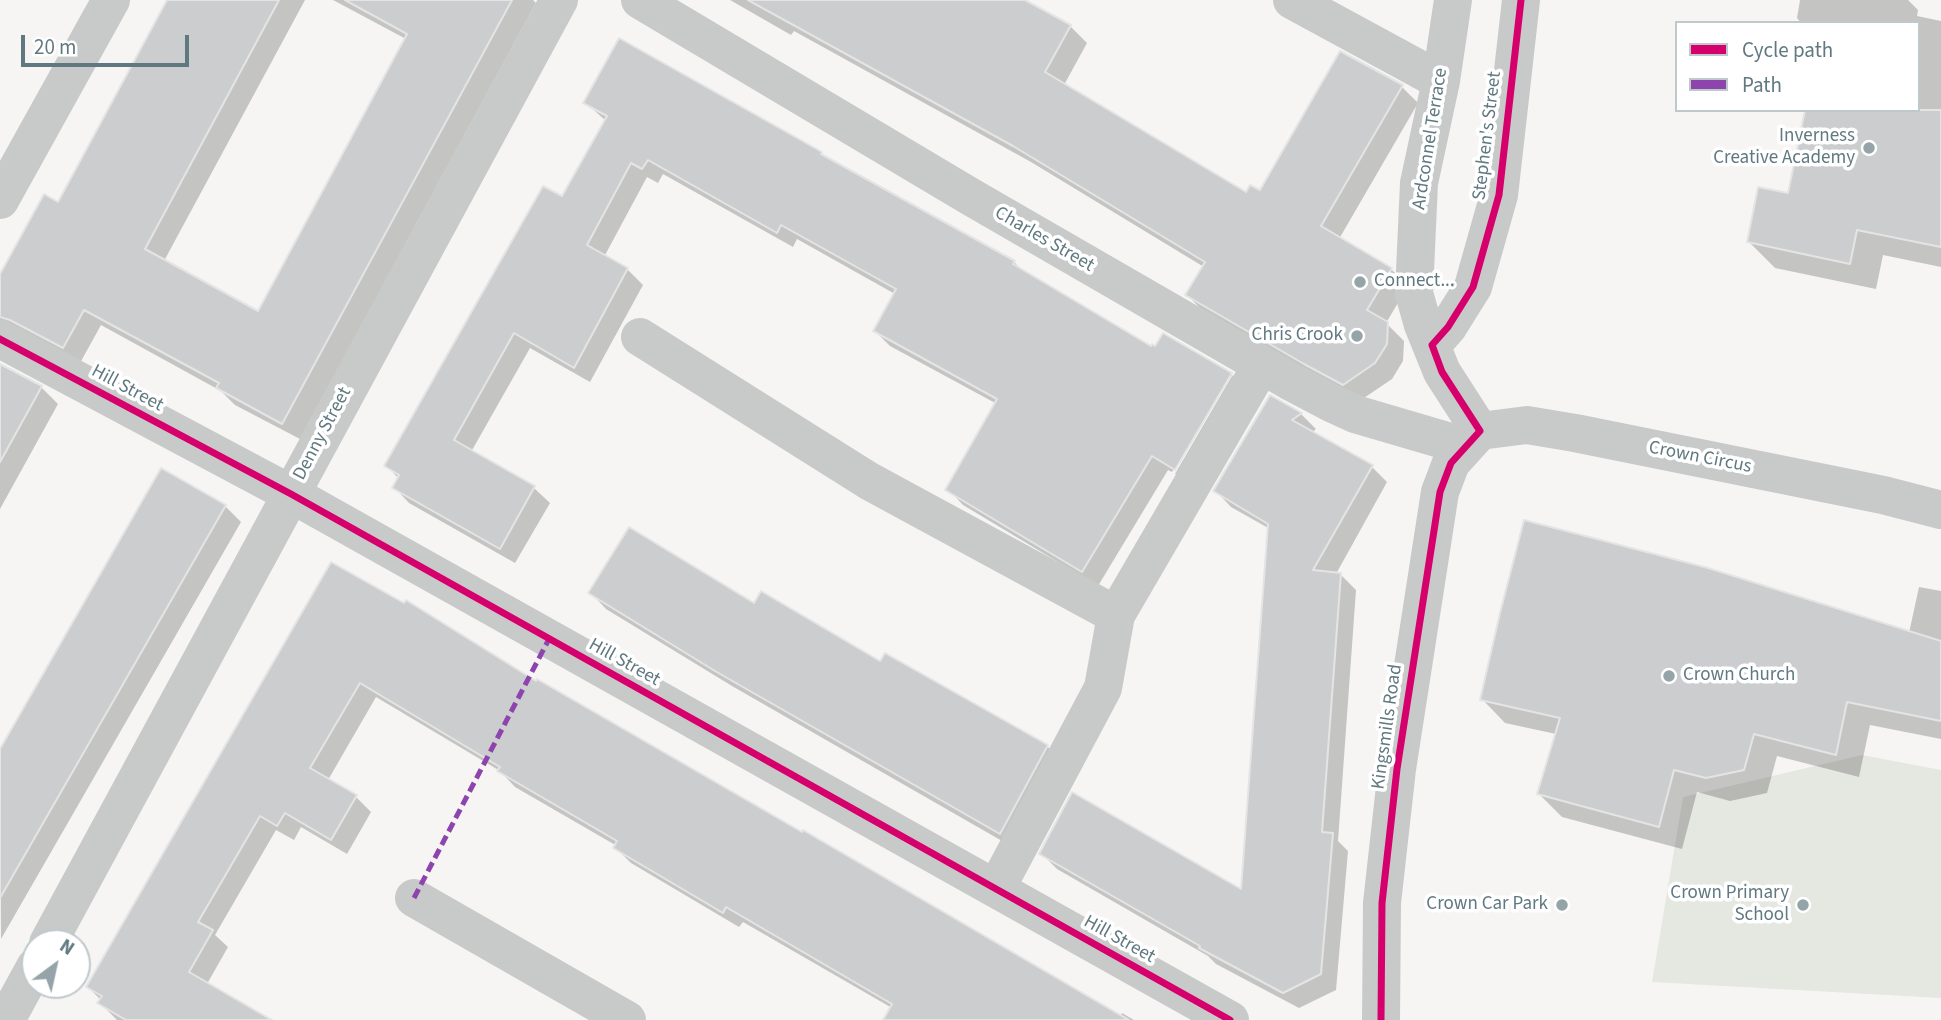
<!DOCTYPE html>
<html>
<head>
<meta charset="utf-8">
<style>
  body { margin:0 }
  #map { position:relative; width:1941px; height:1020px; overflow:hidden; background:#f6f5f4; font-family:"Source Sans 3",sans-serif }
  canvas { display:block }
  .legend { position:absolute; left:1675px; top:21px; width:245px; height:91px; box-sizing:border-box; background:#fff; border:2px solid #bfc9cc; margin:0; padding:9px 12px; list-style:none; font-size:21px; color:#607980 }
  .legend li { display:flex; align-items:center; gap:14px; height:35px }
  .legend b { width:35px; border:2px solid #bfc9cc }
  .north { position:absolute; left:21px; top:929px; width:70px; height:70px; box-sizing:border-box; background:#fff; border:2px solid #bfc9cc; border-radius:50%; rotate:33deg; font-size:19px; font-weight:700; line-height:28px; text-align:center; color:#607980 }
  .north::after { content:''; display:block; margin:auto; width:24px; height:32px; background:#94a4a9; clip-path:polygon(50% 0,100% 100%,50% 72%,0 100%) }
  .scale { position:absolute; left:21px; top:35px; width:168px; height:32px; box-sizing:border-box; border:4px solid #607980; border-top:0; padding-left:9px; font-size:21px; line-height:24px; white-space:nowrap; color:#607980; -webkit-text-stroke:5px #fff; paint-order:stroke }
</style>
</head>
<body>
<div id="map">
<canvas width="1941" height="1020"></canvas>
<ul class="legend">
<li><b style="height:9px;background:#d6006c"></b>Cycle path</li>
<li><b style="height:9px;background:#8e44ad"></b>Path</li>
</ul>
<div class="north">N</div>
<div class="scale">20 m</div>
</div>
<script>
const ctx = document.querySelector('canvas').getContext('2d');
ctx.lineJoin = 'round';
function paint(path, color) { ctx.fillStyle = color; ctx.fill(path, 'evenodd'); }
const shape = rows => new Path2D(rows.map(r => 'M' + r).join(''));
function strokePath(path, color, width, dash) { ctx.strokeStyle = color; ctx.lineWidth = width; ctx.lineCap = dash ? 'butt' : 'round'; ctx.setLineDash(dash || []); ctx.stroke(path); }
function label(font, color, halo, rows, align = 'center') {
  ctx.font = font + ' "Source Sans 3",sans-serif'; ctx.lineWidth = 7; ctx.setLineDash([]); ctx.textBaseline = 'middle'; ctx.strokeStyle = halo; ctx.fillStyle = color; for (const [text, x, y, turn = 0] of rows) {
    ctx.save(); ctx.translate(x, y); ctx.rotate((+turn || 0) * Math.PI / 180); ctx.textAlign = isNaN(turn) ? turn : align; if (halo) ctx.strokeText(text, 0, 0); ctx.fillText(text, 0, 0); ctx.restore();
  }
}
const green = shape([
  [1862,755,1941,770,1941,998,1652,982,1683,797]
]);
const shadow = shape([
  [169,0,305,0,164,261,258,313,406,39,333,0,533,0,536,3,300,439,235,405,221,391,101,325,80,363,0,343,0,278,59,204],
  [730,0,1021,0,1070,26,1087,43,1064,85,1246,195,1260,193,1401,86,1418,103,1339,239,1391,269,1408,286,1386,323,1404,341,1403,361,1392,379,1361,400,1204,312,1187,295,1204,267,1031,162,794,31,791,35],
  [1800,0,1908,0,1918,10,1917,16,1941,21,1941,267,1883,255,1876,289,1775,268,1749,242,1789,195,1918,110,1918,23,1801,23,1797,18],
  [585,102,821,153,826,159,1014,262,1026,274,1152,348,1231,374,1246,390,1191,484,1175,474,1232,376,1228,376,1172,472,1168,470,1098,586,963,505,948,489,997,404,890,346,875,331,895,294,797,239,793,247,663,174,658,183,647,177,604,257,627,269,643,285,590,382,530,348,471,452,534,488,550,503,515,563,409,503,394,487,399,479,387,466,563,198,606,121],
  [0,366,41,387,58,404,0,509],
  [1270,397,1301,414,1316,429,1311,433,1371,466,1387,482,1336,574,1340,574,1356,590,1338,841,1348,851,1336,990,1299,1008,1216,964,1208,956,1057,869,1042,854,1243,892,1270,529,1231,507,1216,491],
  [225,506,241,522,1,939,0,752],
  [331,564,1120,1017,1122,1013,1134,1020,895,1020,892,1008,743,922,739,927,631,863,616,848,617,846,515,787,500,771,376,697,328,780,355,796,371,812,347,854,301,827,294,840,276,830,215,935,228,947,207,984,269,1020,117,1020,100,1003,101,1000,88,987],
  [1919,587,1941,591,1941,739,1870,725,1859,777,1777,756,1767,793,1730,801,1697,792,1682,849,1562,817,1539,794,1556,734,1505,723,1482,699,1909,633],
  [591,593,755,606,881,663,1047,746,1063,762,1016,849,732,686,606,609]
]);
const building = shape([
  [167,0,279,0,145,249,258,311,407,34,345,0,512,0,282,424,216,388,219,383,84,310,63,348,10,320,0,317,0,274,44,194,58,202,167,0],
  [748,0,1025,0,1071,25,1045,72,1246,192,1250,185,1260,190,1340,51,1403,85,1321,226,1392,268,1367,310,1388,322,1387,344,1375,363,1343,385,1304,364,1185,295,1205,262,1013,146,748,0],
  [619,38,822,152,821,154,1015,261,1013,264,1151,346,1152,344,1155,346,1163,333,1232,373,1175,470,1152,456,1082,572,945,490,997,399,873,331,896,289,781,225,777,233,648,160,642,169,631,163,587,245,628,268,574,368,514,333,454,440,535,486,500,549,392,488,399,475,384,466,543,186,562,196,607,116,583,103,619,38],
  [1805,110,1941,110,1941,247,1857,230,1850,264,1747,242,1758,187,1788,193,1805,110],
  [0,364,42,386,0,462,0,364],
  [1270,395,1302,413,1292,420,1373,465,1313,570,1341,573,1322,832,1333,833,1321,974,1283,993,1199,948,1200,946,1039,854,1072,792,1241,889,1268,524,1213,491,1270,395],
  [161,468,226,505,0,898,0,749,161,468],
  [1524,520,1708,568,1941,641,1941,721,1847,702,1836,755,1754,734,1744,770,1706,778,1674,770,1659,827,1537,794,1560,718,1480,700,1500,613,1524,520],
  [629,527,754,603,761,591,880,661,885,653,1048,745,1000,834,715,671,588,593,629,527],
  [331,562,404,603,406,600,536,681,537,679,802,832,803,830,1129,1020,883,1020,892,1004,726,907,723,913,613,848,617,841,497,771,500,767,360,683,310,768,357,795,331,840,285,813,277,826,260,816,198,922,213,930,189,972,272,1020,126,1020,97,1003,102,996,86,987,331,562]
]);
const minor = shape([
  [640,0,971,197,1293,383,1331,403,1355,414,1464,446],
  [1292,0,1441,81],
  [1453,0,1441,81,1419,183,1414,293,1423,325,1442,372,1480,431],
  [0,200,111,0],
  [640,337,869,481,1116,615],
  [0,339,291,494,1230,1020],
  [1432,345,1448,327,1473,287,1499,195,1521,0],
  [996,889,1103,688,1116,615,1261,366],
  [414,898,627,1020],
  [48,943,559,0],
  [6,1020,35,967],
  [1381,1020,1382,903,1397,769,1440,492,1451,463,1480,431,1527,425,1575,433,1883,495,1941,510]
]);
const quiet = shape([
  [414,898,549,639]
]);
const cycleway = shape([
  [0,339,291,494,1230,1020],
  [1381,1020,1382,903,1397,769,1440,492,1451,463,1480,431,1442,372,1432,345,1448,327,1473,287,1499,195,1521,0]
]);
const markers = [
  [1869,148,7,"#94a4a9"],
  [1360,282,7,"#94a4a9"],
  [1357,336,7,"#94a4a9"],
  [1669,676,7,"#94a4a9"],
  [1562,905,7,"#94a4a9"],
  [1803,905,7,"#94a4a9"]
];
const streetNames = [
  ["Stephen's Street",1488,136,-83],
  ["Ardconnel Terrace",1431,139,-81],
  ["Charles Street",1044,240,30],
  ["Hill Street",127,389,28],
  ["Denny Street",323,434,-62],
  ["Crown Circus",1700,458,11],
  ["Hill Street",624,663,29],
  ["Kingsmills Road",1388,727,-82],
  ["Hill Street",1119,940,29]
];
const poiNames = [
  ["Inverness",1855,137],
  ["Creative Academy",1855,159],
  ["Connect...",1374,282,"left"],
  ["Chris Crook",1343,336],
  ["Crown Church",1683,676,"left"],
  ["Crown Primary",1789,894],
  ["School",1789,916],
  ["Crown Car Park",1548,905]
];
paint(green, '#e5e7e1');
paint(shadow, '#0003');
paint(building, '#cccdce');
strokePath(building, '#e5e4e4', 2);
strokePath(minor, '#c8caca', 38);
strokePath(quiet, '#8e44ad', 5, [10, 5]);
strokePath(cycleway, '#d6006c', 7);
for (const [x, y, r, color] of markers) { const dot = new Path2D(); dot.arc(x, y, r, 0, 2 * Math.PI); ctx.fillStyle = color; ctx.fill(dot); strokePath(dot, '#fff', 2.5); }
label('19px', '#607980', '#fff', streetNames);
label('19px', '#607980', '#fff', poiNames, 'right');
</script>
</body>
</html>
